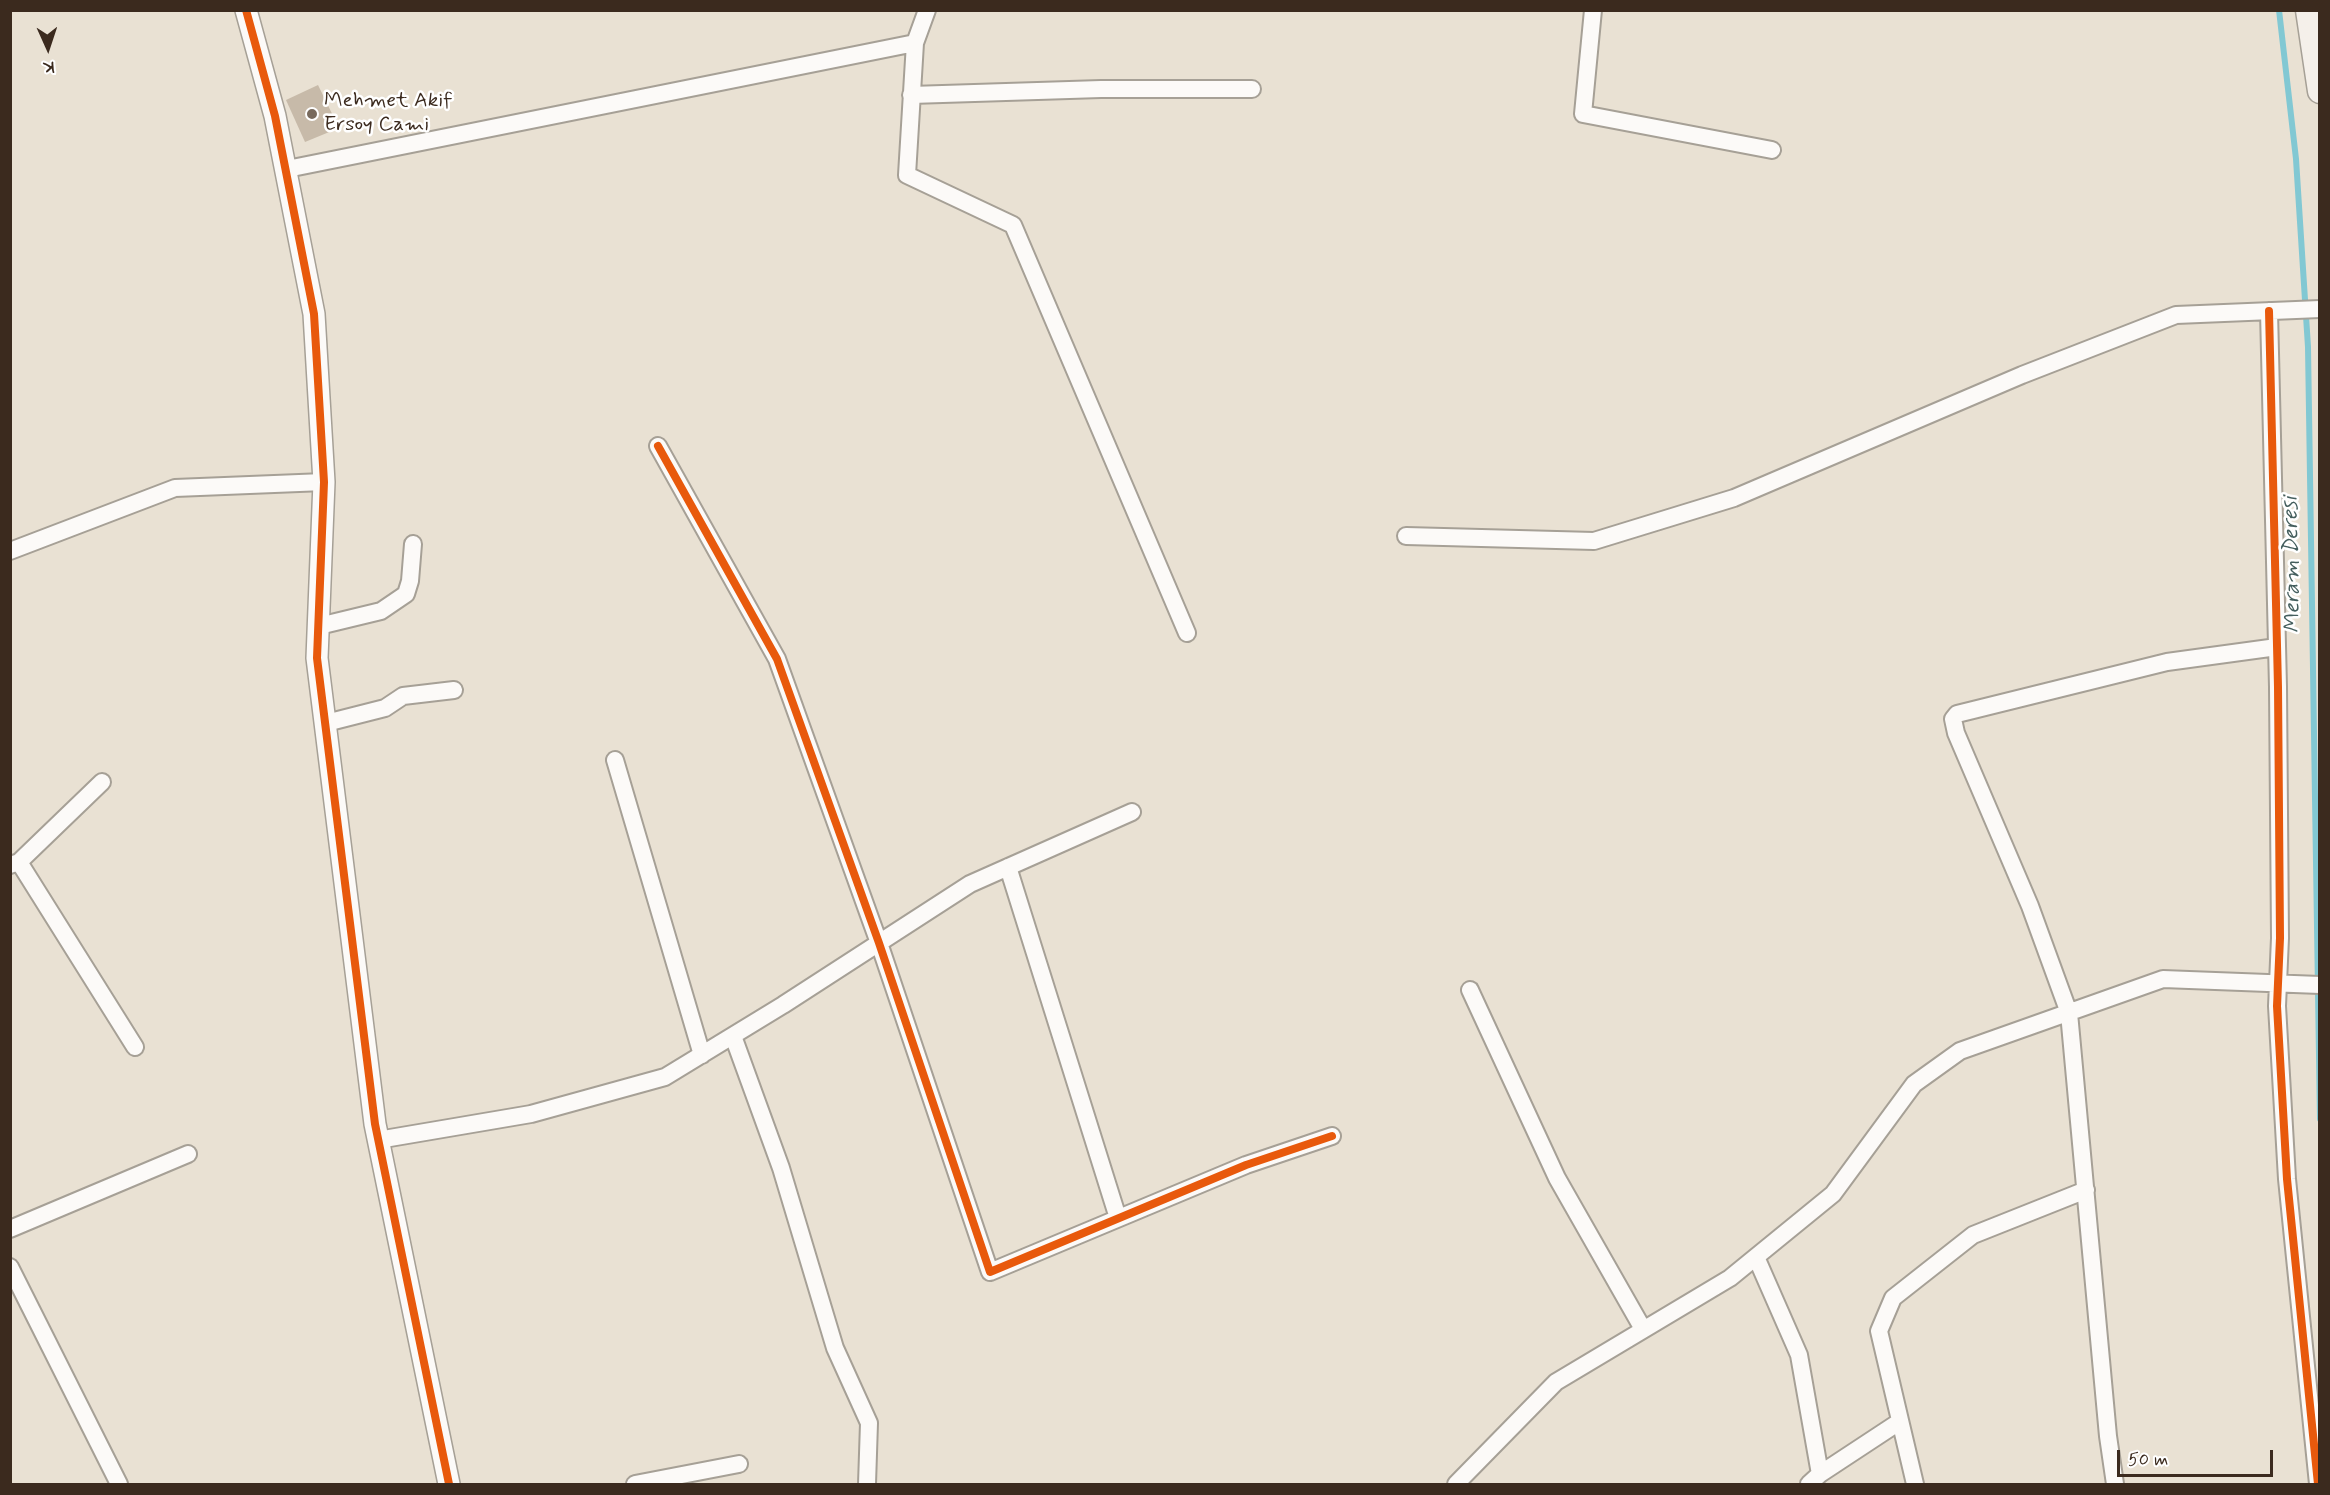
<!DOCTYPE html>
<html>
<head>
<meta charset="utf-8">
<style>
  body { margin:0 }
  #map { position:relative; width:2330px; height:1495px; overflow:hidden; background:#e9e1d3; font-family:Mynerve,sans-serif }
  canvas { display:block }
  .frame { position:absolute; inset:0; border:12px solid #3b2a1e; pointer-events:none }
  .north { position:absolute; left:18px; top:18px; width:60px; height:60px; -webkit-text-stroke:4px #fff; paint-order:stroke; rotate:177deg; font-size:16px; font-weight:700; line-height:24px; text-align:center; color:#3b2a1e }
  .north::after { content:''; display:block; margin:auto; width:21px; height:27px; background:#3b2a1e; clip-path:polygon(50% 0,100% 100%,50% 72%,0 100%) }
  .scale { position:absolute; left:2117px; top:1450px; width:156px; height:27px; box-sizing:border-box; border:3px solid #3b2a1e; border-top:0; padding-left:8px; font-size:18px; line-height:21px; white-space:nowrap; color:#3b2a1e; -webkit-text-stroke:4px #fff; paint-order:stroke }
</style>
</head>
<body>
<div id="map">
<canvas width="2330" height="1495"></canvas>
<div class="frame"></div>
<div class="north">K</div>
<div class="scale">50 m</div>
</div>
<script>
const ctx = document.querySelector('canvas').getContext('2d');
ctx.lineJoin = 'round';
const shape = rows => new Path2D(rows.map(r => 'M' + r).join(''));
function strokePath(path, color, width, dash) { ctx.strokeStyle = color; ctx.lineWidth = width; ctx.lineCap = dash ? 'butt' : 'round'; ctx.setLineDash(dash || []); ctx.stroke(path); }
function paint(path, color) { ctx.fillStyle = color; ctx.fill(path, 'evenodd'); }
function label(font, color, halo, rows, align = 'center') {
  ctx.font = font + ' Mynerve,sans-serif'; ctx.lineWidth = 5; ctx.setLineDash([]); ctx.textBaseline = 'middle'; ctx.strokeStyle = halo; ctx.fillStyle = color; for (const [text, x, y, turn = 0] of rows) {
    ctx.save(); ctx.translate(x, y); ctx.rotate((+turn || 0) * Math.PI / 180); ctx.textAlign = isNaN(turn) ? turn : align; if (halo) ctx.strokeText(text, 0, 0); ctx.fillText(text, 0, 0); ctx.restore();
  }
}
const stream = shape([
  [2279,10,2296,159,2308,347,2320,1119]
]);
const building = shape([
  [318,85,339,128,305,142,286,100]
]);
const minor = shape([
  [1593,10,1583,114,1772,150],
  [915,43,907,175,1013,225,1187,633],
  [911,95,1101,89,1252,89],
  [287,169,915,43,927,10],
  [2269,311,2278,687,2280,938,2277,1006,2287,1179,2318,1484],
  [658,446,777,659,879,943,990,1272,1246,1165,1332,1136],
  [1406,536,1594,541,1734,498,2022,375,2176,315,2320,309],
  [10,551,175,488,324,482],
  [319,626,381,611,406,594,410,581,413,544],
  [326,723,385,708,403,696,454,690],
  [615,760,702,1055],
  [19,862,135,1047],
  [10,865,19,862,102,782],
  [1008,867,1118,1218],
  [1470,990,1557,1178,1643,1329],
  [733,1036,781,1168,835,1348,869,1423,867,1484],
  [378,1140,531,1114,665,1077,783,1005,970,884,1132,812],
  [10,1229,188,1154],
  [1756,1257,1799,1355,1820,1474],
  [10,1267,119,1484],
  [635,1484,739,1464],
  [1456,1484,1556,1382,1730,1278,1833,1194,1914,1084,1960,1051,2163,979,2320,985],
  [1809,1484,1820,1474,1899,1422],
  [1915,1484,1879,1331,1893,1298,1973,1235,2086,1190],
  [2115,1484,2108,1436,2069,1013,2030,906,1956,733,1953,719,1957,714,2167,662,2277,647]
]);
const tertiary = shape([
  [246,10,275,116,314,314,324,482,317,658,375,1124,449,1484]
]);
const secondary = shape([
  [2308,10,2320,91]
]);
const cycleway = shape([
  [246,10,275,116,314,314,324,482,317,658,375,1124,449,1484],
  [2269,311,2278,687,2280,938,2277,1006,2287,1179,2318,1484],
  [658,446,777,659,879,943,990,1272,1246,1165,1332,1136]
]);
const markers = [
  [312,114,6,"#786a5d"]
];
const poiNames = [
  ["Mehmet Akif",324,102],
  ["Ersoy Cami",324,126]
];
const waterNames = [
  ["Meram Deresi",2293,565,-91]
];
strokePath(stream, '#82c8d3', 6);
paint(building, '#c7baa9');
strokePath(minor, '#a6a096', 20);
strokePath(tertiary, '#a6a096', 24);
strokePath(secondary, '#a6a096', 27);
strokePath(minor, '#fcfaf8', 16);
strokePath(tertiary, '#fcfaf8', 21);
strokePath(secondary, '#f5f0ea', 24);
strokePath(cycleway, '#e8590c', 8);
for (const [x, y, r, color] of markers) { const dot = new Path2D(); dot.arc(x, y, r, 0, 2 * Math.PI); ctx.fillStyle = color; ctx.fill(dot); strokePath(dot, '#fff', 2); }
label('21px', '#3b2a1e', '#fff', poiNames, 'left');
label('italic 22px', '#445e5d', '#fff', waterNames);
</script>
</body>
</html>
